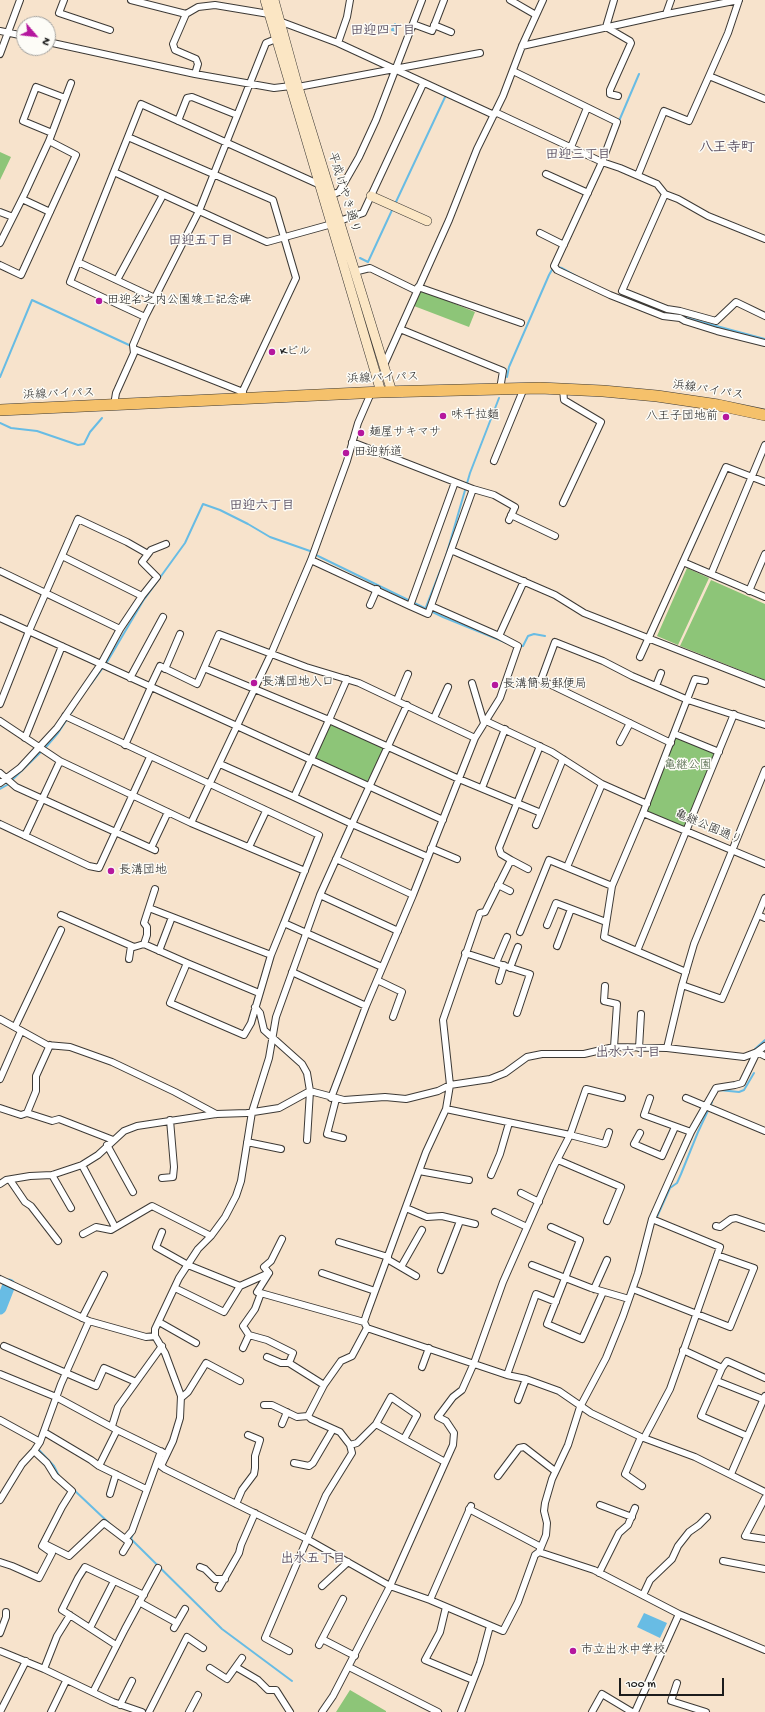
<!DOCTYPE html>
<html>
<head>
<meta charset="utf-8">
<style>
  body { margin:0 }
  #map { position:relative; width:765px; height:1712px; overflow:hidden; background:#f7e3cc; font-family:"Gochi Hand",sans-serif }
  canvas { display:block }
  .north { position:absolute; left:16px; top:16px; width:40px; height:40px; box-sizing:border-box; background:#fdfcf7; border:1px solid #a3a29f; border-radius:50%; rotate:118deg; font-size:11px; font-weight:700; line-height:16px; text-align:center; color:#1c1c1c }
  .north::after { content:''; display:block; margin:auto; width:14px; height:18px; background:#b5179e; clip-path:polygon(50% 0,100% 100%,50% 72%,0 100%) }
  .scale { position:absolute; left:619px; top:1678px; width:105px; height:18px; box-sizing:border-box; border:2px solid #1c1c1c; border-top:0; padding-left:5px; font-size:12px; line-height:14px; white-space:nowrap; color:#1c1c1c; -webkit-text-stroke:3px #fdfcf7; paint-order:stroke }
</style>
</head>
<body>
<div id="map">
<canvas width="765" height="1712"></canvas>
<div class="north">N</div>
<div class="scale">100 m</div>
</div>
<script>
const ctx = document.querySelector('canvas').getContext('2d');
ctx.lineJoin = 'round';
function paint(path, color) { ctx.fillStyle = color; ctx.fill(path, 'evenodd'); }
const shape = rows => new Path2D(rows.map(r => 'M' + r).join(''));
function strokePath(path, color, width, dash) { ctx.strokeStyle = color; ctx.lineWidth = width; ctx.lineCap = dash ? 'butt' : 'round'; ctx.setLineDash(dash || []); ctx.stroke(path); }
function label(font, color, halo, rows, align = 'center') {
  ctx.font = font + ' "Gochi Hand","Klee One",sans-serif'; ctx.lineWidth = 3; ctx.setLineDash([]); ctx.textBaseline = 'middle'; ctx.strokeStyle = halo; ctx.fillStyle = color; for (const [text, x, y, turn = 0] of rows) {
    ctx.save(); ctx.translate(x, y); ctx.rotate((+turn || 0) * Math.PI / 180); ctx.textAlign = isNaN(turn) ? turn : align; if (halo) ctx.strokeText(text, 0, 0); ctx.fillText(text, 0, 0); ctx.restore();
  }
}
const green = shape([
  [0,152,11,157,0,180],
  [421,290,475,312,469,327,414,306],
  [687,568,709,578,678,645,657,636],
  [711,580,765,604,765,680,680,646],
  [330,722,385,747,367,782,314,758],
  [676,736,716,754,685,828,646,812],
  [350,1690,386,1711,386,1712,336,1712]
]);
const water = shape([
  [644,1613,667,1623,660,1638,637,1627]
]);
const stream = shape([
  [395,24,392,30,395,31,398,25],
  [619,121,639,74],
  [395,204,446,95],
  [360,258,368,262,393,208],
  [557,267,562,268,578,277],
  [637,303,675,315],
  [683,317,765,339],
  [0,377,32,300,129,345],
  [507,377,509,367,549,275,553,268],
  [0,423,11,428,37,431,78,445,84,444,90,432,102,418],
  [426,607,446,556,470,473,499,398],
  [520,646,523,646,528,636,534,634,545,636],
  [91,684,107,662,143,601,185,543,203,504,220,510,248,524,270,537,310,551,318,556,443,617,507,643],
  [0,789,7,785,46,747,58,733,75,707],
  [755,1049,765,1040],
  [719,1090,739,1092,744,1090,754,1073],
  [656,1219,670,1188,677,1183,681,1174,698,1132,712,1102],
  [39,1450,54,1466,59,1476],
  [74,1490,110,1524],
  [133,1534,131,1539,222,1629,292,1681]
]);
const river = shape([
  [0,1308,9,1285]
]);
const street = shape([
  [64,0,59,13,110,30],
  [131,0,186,14],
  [510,0,536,15],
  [614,0,606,27,630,41,631,43,610,90,610,94,618,96],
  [739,0,728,33,709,76,765,99],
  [666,14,671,0],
  [279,21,338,43,494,115],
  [413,24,432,31,444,0],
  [434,25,451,32],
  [0,31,24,36],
  [48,42,195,74,274,88,291,86,298,87,480,53],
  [338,43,347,17,350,0],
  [522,46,667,14,739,0],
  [0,54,20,0],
  [513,71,617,122,602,162,554,266,557,270,610,295,663,316,680,318,685,321,717,331,765,343],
  [195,74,198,64,196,59,175,50,173,44,186,14,198,7,215,5,269,14],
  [495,112,602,162,620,168,657,184,665,194],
  [178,121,187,98,192,97,237,115],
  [52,133,23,121,36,87,65,98],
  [128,137,273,200,296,278,239,399],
  [571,147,587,108],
  [114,172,267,242,332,224],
  [546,174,588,193],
  [638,175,664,111,689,121,709,76],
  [331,195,339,192,359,157,376,120,422,0],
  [22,199,50,212],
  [0,212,13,217],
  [339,221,363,213,423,84],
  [540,233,564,245],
  [765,239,708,216,678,199,665,194,622,291,667,309,680,311,716,321,736,302,765,316],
  [0,243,25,193,49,141,71,83],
  [78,262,155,298],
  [0,265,21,275,76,155,49,141],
  [354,272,370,268,417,291],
  [117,280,163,195],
  [418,287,521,323],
  [145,317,70,282,141,104,318,184],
  [400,329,503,371,500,389],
  [134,349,243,392],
  [384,365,449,220,477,149,503,96,522,46,543,0],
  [563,389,564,400,601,422,563,503],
  [114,405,116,393,134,353,133,345,145,317,199,211,266,43,276,39],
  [352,442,473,489,428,614,410,606],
  [494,461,524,388],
  [473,489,494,495,515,507,509,520],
  [511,515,555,536],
  [451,550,555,595,584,613,765,684],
  [62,556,142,596],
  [311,560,410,606,455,482],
  [683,562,726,467,765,482],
  [0,571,120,629],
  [711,574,765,445],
  [749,591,765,554],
  [370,605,377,589],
  [431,606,499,636,524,581],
  [0,618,443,820],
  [640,657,683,562,765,597],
  [204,668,329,720,347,679],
  [165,669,180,634],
  [130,678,163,617],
  [472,683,484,723],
  [656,686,661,673],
  [150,687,160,666,197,684,219,634,306,667,359,683,475,738,413,895,366,1006,331,1098],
  [397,700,408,674],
  [0,704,29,631,78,519,127,542,148,554],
  [407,705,352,824,428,857],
  [65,716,319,835,284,923],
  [434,718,448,687],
  [0,721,60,761,191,823,305,871],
  [486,721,552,752,602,784,647,804],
  [675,734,719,752],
  [25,738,62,646],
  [475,738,500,698,518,646,499,636],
  [620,742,630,723],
  [671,743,541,680,555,642,603,661,632,676,688,700,765,725],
  [125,745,151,687],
  [220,764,294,797],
  [0,773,16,787,155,850],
  [0,783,20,768,57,728,101,664,120,629,142,596,157,577,142,562,151,550,166,544],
  [482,788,505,729],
  [541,813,459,779,329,720,294,797,352,824,320,895,276,1017,269,1058,252,1112,241,1181,236,1196,225,1217,211,1236,198,1249,179,1278,155,1329,155,1336,165,1353,181,1396,180,1418,173,1441,161,1466,165,1469,307,1539,390,1586,430,1600,503,1631,518,1602,535,1555,539,1552,546,1535,547,1523,544,1511,545,1503,552,1479,568,1445,580,1407,606,1358,623,1316,638,1273,652,1219,672,1174,691,1132,716,1088,735,1085,742,1083,757,1052],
  [643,813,765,864],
  [191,823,271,654,311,560,347,461,358,423,371,393],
  [0,824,89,866,99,868,150,757],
  [536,825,563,759],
  [25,836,60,761],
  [249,847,266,811],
  [151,848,168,812],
  [431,848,457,859],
  [336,859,413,895],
  [511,860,528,869],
  [567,867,602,784],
  [498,885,510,891],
  [320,895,398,931],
  [765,898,758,915,765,918],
  [61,915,134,947,144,944,187,963,170,1003,244,1035,251,1023,271,955,149,908],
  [547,925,556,903,606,922],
  [520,932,549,860,612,886],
  [144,944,147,935,147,927,144,923,155,889],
  [557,946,571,909],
  [159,951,172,917],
  [637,951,734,714],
  [465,953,530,974,517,1013],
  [271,955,284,923,382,967],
  [129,959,131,946],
  [187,963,259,993],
  [496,963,507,937],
  [510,968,518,947],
  [292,972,366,1006],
  [686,972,604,937,612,886,643,813,695,679,705,681],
  [377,980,402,992,393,1017],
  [499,981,504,965],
  [682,985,722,999,758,915],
  [605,986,604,1001,617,1004,614,1047],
  [255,1007,260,1013,264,1030,302,1064,307,1073,310,1091,307,1140],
  [0,1019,47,1045,70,1047,112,1062,175,1092,216,1114],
  [15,1027,61,930],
  [639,1048,641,1014],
  [667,1048,682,985,694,944,765,770],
  [757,1052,765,1056],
  [0,1079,21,1031],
  [650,1098,644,1115,691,1132],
  [686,1098,765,1131],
  [336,1099,327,1134,343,1138],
  [0,1108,21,1115,27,1113,52,1121,59,1119,113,1140],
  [27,1113,36,1091,36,1076,50,1045],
  [609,1132,605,1144,570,1135,586,1089,622,1098],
  [640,1133,634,1144,662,1156,675,1127],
  [247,1142,281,1149],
  [107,1145,133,1192],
  [558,1160,621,1187,607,1221],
  [82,1165,115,1227],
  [419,1171,469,1180],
  [52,1175,71,1208],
  [491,1175,500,1154,509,1123],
  [162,1178,173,1177,174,1167,170,1120],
  [10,1180,25,1202,31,1206,58,1241],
  [0,1184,6,1180,30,1176,52,1175,82,1165,98,1155,124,1131,137,1126,216,1114,247,1113,279,1108,310,1091,344,1100,385,1097,406,1099,438,1091,450,1085,490,1079,505,1073,527,1057,542,1054,584,1054,614,1047,667,1048,744,1057,757,1052,765,1046],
  [521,1193,539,1202],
  [406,1208,427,1217,442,1216,475,1224],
  [495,1212,527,1227],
  [716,1226,720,1227,731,1219,736,1218,765,1228],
  [551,1227,580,1240,547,1324,582,1339,603,1292],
  [162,1232,156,1247,188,1265,240,1286,269,1273,257,1292,364,1322],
  [83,1234,96,1227,111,1230,152,1206,211,1236],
  [339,1242,388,1257],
  [387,1259,416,1276],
  [532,1265,591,1288,629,1299],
  [401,1267,422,1230],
  [441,1270,460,1221],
  [269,1273,264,1267,271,1261,282,1239],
  [322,1273,375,1291],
  [0,1279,89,1321,146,1337,155,1336],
  [175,1288,224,1312,240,1286],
  [594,1289,607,1260],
  [633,1289,730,1327,754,1268,717,1255],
  [261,1293,255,1309,243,1326,249,1335,267,1340,293,1353,289,1363,324,1385],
  [82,1318,104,1275],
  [159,1322,196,1343],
  [367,1328,507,1375,526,1379,559,1391,591,1413,641,1437,695,1457,765,1492],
  [4,1346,96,1386,104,1368,136,1382],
  [243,1348,249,1335],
  [683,1350,722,1368,701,1416,747,1436],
  [267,1357,281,1363,289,1363],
  [422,1367,429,1348],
  [722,1368,727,1361,765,1378],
  [0,1374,56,1397,117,1430,166,1454],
  [507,1375,536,1294,556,1302],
  [717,1381,765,1400],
  [181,1398,188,1392,206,1363,240,1381],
  [518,1400,526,1379],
  [264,1405,272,1405,297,1417,308,1416],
  [0,1420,40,1442],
  [282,1424,287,1412],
  [376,1424,445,1462],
  [112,1426,118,1407,162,1346],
  [44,1432,91,1460,99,1466,146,1489],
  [641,1437,625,1474,642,1486],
  [644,1438,670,1389,720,1247,652,1219],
  [350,1445,357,1443,376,1424,391,1397,417,1415,404,1439],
  [294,1463,309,1466,313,1463,333,1429],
  [99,1466,117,1430],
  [731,1474,765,1396],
  [498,1476,519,1448,524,1447,555,1471],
  [110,1494,116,1474],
  [765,1498,745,1536,765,1539],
  [0,1500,22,1464,34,1451,40,1442,61,1384,89,1321],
  [236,1504,242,1490,254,1474,255,1468,255,1456,260,1440,248,1435],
  [600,1505,632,1517],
  [469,1509,541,1547],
  [126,1538,132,1531,161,1451],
  [47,1545,69,1556,104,1523,129,1542,123,1552],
  [539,1552,594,1570,679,1614,765,1650],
  [723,1561,765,1569],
  [0,1562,12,1566,39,1578,52,1553,42,1546,62,1507,72,1491,55,1476,47,1463,34,1451],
  [200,1567,205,1569,215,1579,225,1579],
  [599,1573,619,1533,628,1525,635,1508],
  [322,1586,348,1562],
  [219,1588,239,1553,241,1545,255,1513],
  [643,1595,650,1580,672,1559,678,1546,689,1532,699,1525,707,1517],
  [430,1600,471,1506],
  [139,1602,177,1623],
  [446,1607,440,1632,425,1660,473,1680],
  [90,1628,114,1581],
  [174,1628,185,1609],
  [0,1633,6,1617,6,1612],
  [322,1639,355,1656],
  [116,1645,62,1610,78,1578,85,1567,144,1595],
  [319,1645,343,1599],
  [0,1651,44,1669,113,1702,142,1712],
  [289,1651,265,1638,326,1495,352,1453,350,1445,340,1432,311,1419,308,1416,324,1385,341,1361,352,1356,367,1328,364,1322,367,1313,426,1152,446,1109,450,1085,443,1020,480,913,485,912,511,860,501,854,499,848,540,746],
  [236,1667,258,1680,268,1690,276,1690,290,1712],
  [349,1667,438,1712],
  [210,1668,227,1679,242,1658],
  [44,1669,57,1636,70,1615],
  [677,1683,671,1701,706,1712],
  [93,1692,125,1629,158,1568],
  [120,1705,132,1681],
  [0,1712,26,1661],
  [51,1712,66,1681],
  [149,1712,187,1637,203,1648],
  [189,1712,198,1695],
  [322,1712,333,1696,390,1586,444,1465,453,1445,454,1433,446,1421,438,1417,453,1397,462,1390,474,1363,503,1282,554,1166,570,1135,446,1109],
  [461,1712,480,1663,490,1626],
  [592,1712,602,1694,632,1712],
  [635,1712,679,1614]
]);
const secondary = shape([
  [265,0,381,392],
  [274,0,298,87,392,392],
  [371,196,427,221]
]);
const highway = shape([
  [0,410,381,392,540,388,603,391,657,396,718,405,765,415]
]);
const markers = [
  [99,301,4,"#b5179e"],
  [272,352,4,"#b5179e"],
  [443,416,4,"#b5179e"],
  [726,417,4,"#b5179e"],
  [361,433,4,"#b5179e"],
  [346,453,4,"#b5179e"],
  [254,683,4,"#b5179e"],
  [495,685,4,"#b5179e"],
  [111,871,4,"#b5179e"],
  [573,1651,4,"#b5179e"]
];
const streetNames = [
  ["平成けやき通り",343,193,73],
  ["浜線バイパス",383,379,-2],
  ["浜線バイパス",708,391,9],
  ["浜線バイパス",59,395,-2],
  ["亀継公園通り",708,828,23]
];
const poiNames = [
  ["田迎名之内公園竣工記念碑",107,301],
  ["Kビル",280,352],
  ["味千拉麵",451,416],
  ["八王子団地前",718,417,"right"],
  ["麺屋サキマサ",369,433],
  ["田迎新道",354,453],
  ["長溝団地入口",262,683],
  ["長溝簡易郵便局",503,685],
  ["長溝団地",119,871],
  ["市立出水中学校",581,1651]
];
const parkNames = [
  ["亀継公園",688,766]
];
const neighbourhoodNames = [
  ["田迎四丁目",383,32],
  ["田迎三丁目",578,156],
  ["田迎五丁目",201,242],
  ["田迎六丁目",262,507],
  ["出水六丁目",628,1054],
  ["出水五丁目",313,1560]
];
const quarterNames = [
  ["八王寺町",727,149]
];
paint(green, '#8dc578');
paint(water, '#68bce4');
strokePath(stream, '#68bce4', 2);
strokePath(river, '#68bce4', 13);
strokePath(street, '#3d3a36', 8);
strokePath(secondary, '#3d3a36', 10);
strokePath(highway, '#3d3a36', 12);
strokePath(street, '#fff', 6);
strokePath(secondary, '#fbe6c4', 9);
strokePath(highway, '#f5c16b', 11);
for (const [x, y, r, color] of markers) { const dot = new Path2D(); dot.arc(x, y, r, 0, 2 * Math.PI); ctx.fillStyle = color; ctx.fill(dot); strokePath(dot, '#fdfcf7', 1.5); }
label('12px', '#1c1c1c', '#fdfcf7', streetNames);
label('12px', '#1c1c1c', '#fdfcf7', poiNames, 'left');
label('12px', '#496041', '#fdfcf7', parkNames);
label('bold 13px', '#594e60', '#fdfcf7', neighbourhoodNames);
label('bold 14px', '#594e60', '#fdfcf7', quarterNames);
</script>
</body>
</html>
